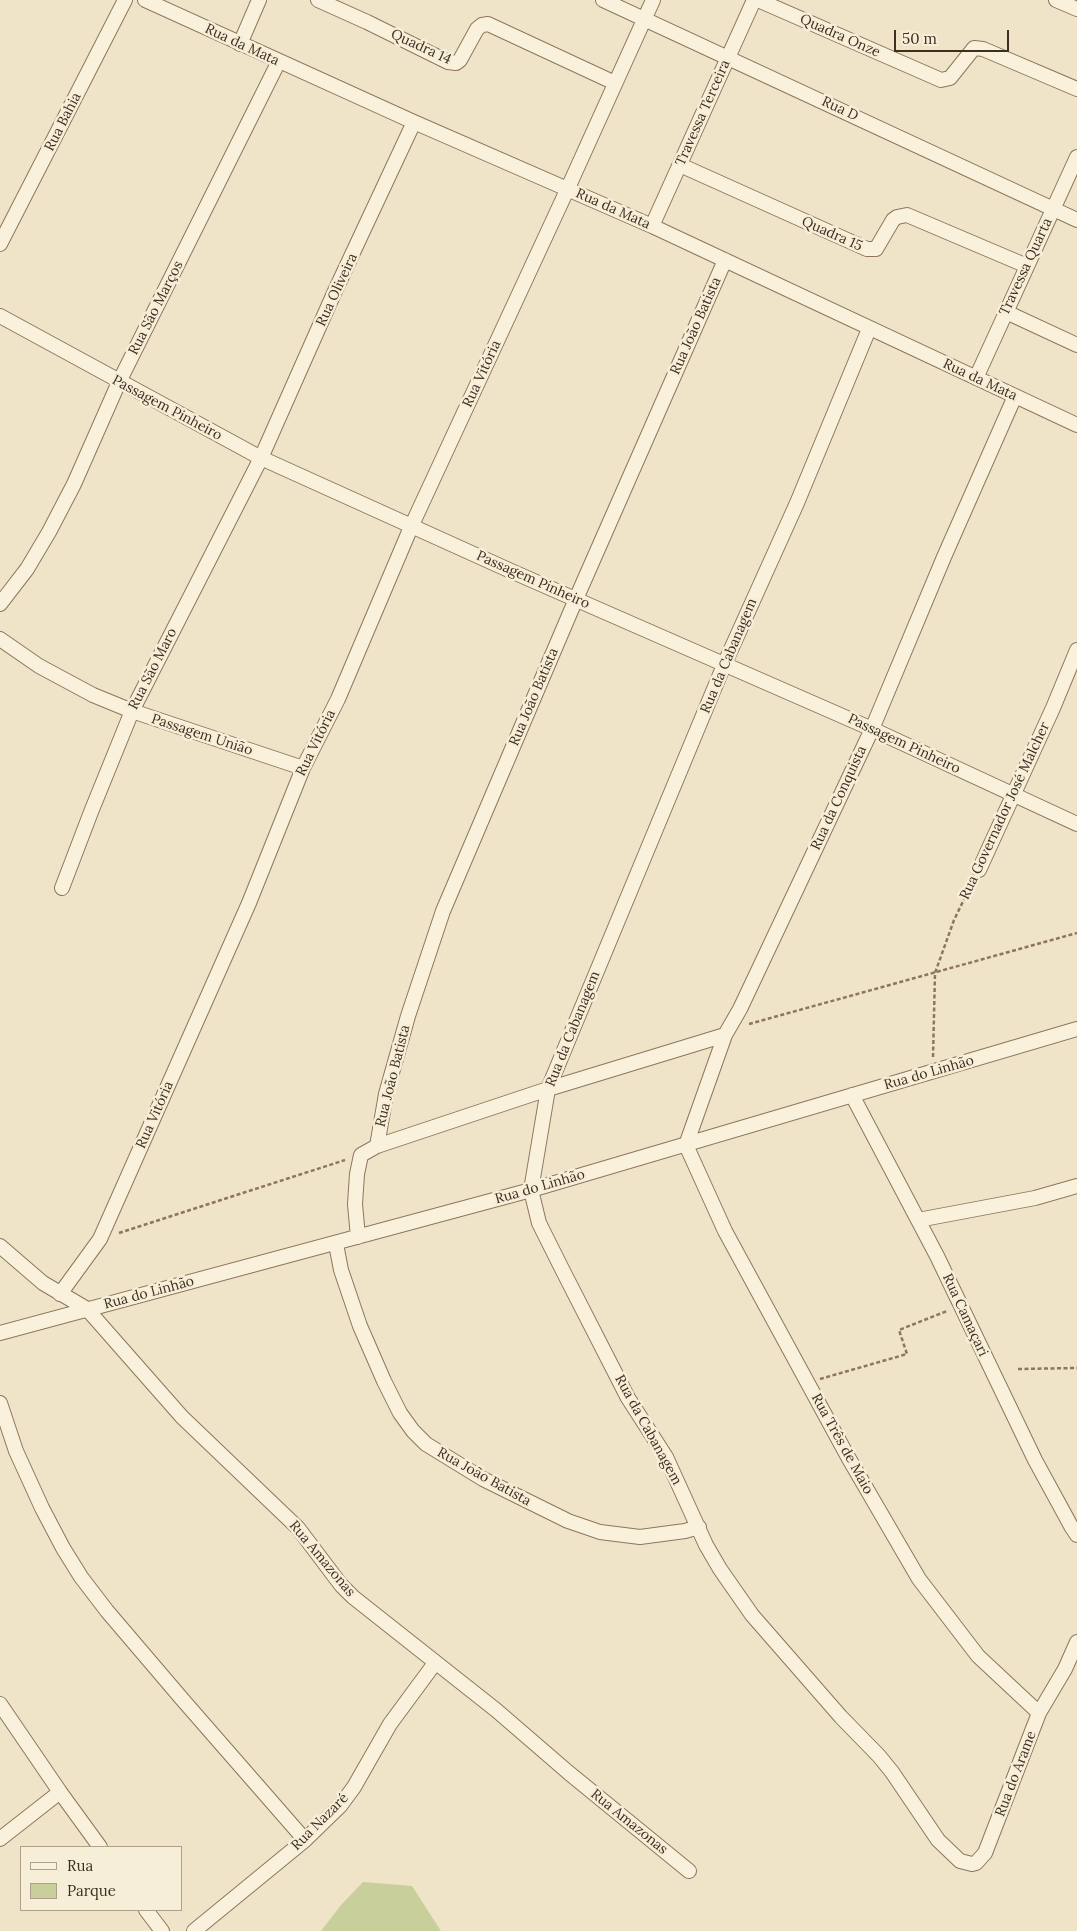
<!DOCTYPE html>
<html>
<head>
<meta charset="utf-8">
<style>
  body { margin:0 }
  #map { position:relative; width:1077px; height:1931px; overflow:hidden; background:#f0e4c8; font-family:Lora,serif }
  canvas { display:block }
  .legend { position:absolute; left:20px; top:1846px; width:162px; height:65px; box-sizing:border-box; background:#f7eed8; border:1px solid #ada18e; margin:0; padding:6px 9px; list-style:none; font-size:15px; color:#3d2e20 }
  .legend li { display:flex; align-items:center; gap:10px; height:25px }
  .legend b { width:25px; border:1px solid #ada18e }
  .scale { position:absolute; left:894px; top:30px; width:115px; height:22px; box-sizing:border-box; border:2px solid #3d2e20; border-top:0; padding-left:6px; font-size:15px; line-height:18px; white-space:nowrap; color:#3d2e20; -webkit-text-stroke:4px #f7eed8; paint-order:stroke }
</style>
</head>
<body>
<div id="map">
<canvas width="1077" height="1931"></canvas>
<ul class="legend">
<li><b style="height:6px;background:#faf1dc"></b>Rua</li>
<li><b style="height:14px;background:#c9cf9b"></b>Parque</li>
</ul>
<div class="scale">50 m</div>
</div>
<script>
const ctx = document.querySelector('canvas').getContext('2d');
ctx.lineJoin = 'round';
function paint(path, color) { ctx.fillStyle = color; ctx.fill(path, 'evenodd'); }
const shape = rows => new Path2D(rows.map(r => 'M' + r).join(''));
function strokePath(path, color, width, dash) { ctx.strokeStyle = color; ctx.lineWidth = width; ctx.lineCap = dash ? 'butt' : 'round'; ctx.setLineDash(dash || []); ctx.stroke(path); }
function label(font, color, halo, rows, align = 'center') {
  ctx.font = font + ' Lora,serif'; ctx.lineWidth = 5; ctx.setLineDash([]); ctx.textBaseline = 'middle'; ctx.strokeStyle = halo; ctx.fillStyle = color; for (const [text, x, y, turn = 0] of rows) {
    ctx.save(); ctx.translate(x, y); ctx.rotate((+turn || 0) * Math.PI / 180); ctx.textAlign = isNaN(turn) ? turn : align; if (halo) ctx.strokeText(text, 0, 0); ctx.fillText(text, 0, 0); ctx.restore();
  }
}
const green = shape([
  [363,1882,412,1886,441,1931,321,1931,341,1905]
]);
const path = shape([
  [749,1024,1077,933],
  [933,1057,935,973,954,920,972,883],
  [119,1233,345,1160],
  [1018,1369,1077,1368],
  [820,1379,907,1354,899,1330,947,1311]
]);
const minor = shape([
  [145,0,414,122,652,226,1077,425],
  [318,0,367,22,448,62,456,63,460,60,477,29,482,25,488,24,615,83],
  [603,0,1077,220],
  [758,0,941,80,950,78,974,48,983,49,1077,89],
  [1056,0,1077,9],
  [240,44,259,0],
  [680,165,867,249,876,249,893,220,897,217,907,215,1027,266],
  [652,226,754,0],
  [0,244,125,0],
  [1006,312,1077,345],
  [0,316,261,458,511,571,872,729,1077,824],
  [869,329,797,503,724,665,548,1089,531,1190,539,1223,563,1271,628,1398,666,1457,706,1545,720,1569,752,1615,841,1717,879,1756,892,1772,938,1840,960,1861,972,1864,976,1863,985,1853,1039,1713,1065,1669,1077,1642],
  [976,378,1077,157],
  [1015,396,944,557,872,729,740,1009,725,1035,686,1145,725,1231,848,1457,919,1579,978,1656,1039,1713],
  [0,604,27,569,49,532,74,484,119,382,279,61],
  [0,639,39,666,93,695,132,711,303,768],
  [979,870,1053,708,1077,650],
  [62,888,91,812,132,711,261,458,335,291,414,122],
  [852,1095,937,1256,1035,1460,1071,1526,1077,1535],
  [377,1146,386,1094,408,1016,443,911,576,599,725,260],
  [918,1220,1035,1198,1077,1186],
  [358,1237,355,1204,357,1174,361,1155,377,1146,548,1089,725,1035],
  [336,1244,341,1270,360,1326,384,1381,400,1413,413,1431,426,1444,483,1479,568,1521,600,1532,640,1537,685,1531,699,1527],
  [0,1246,43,1283,87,1309,182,1417,298,1528,341,1585,353,1597,496,1710,569,1773,689,1871],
  [60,1294,100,1239,249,903,303,768,338,699,411,527,568,188,653,0],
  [0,1333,531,1190,1077,1029],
  [0,1403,16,1451,42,1508,63,1548,81,1577,107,1611,182,1699,305,1840],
  [0,1704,60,1792,100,1847],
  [0,1839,60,1792],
  [146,1910,162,1931],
  [194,1931,305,1840,340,1806,354,1787,390,1724,435,1663]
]);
const streetNames = [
  ["Quadra Onze",840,36,24],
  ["Rua da Mata",242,45,25],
  ["Quadra 14",421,47,25],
  ["Rua D",840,109,25],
  ["Travessa Terceira",703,113,-66],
  ["Rua Bahia",63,122,-63],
  ["Rua da Mata",613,209,24],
  ["Quadra 15",832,234,24],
  ["Travessa Quarta",1026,267,-65],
  ["Rua Oliveira",337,290,-65],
  ["Rua São Marços",156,308,-63],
  ["Rua João Batista",696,326,-66],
  ["Rua Vitória",482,374,-65],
  ["Rua da Mata",980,380,25],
  ["Passagem Pinheiro",167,408,28],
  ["Passagem Pinheiro",533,580,24],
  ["Rua da Cabanagem",729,656,-67],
  ["Rua São Maro",153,669,-63],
  ["Rua João Batista",534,697,-67],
  ["Passagem União",202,735,18],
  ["Rua Vitória",316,743,-64],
  ["Passagem Pinheiro",904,744,25],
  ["Rua da Conquista",839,798,-65],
  ["Rua Governador José Malcher",1005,811,-65],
  ["Rua da Cabanagem",573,1029,-68],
  ["Rua do Linhão",929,1073,-16],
  ["Rua João Batista",393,1076,-76],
  ["Rua Vitória",155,1115,-66],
  ["Rua do Linhão",540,1187,-16],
  ["Rua do Linhão",149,1293,-15],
  ["Rua Camaçari",965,1315,65],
  ["Rua da Cabanagem",648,1430,61],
  ["Rua Três de Maio",842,1444,61],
  ["Rua João Batista",484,1477,29],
  ["Rua Amazonas",322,1559,50],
  ["Rua do Arame",1016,1774,-69],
  ["Rua Nazaré",320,1822,-45],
  ["Rua Amazonas",629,1822,39]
];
paint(green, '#c9cf9b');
strokePath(minor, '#8d765c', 16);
strokePath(path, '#8d765c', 2.5, [4, 2.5]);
strokePath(minor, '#faf1dc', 14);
label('14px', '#3d2e20', '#f7eed8', streetNames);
</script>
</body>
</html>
